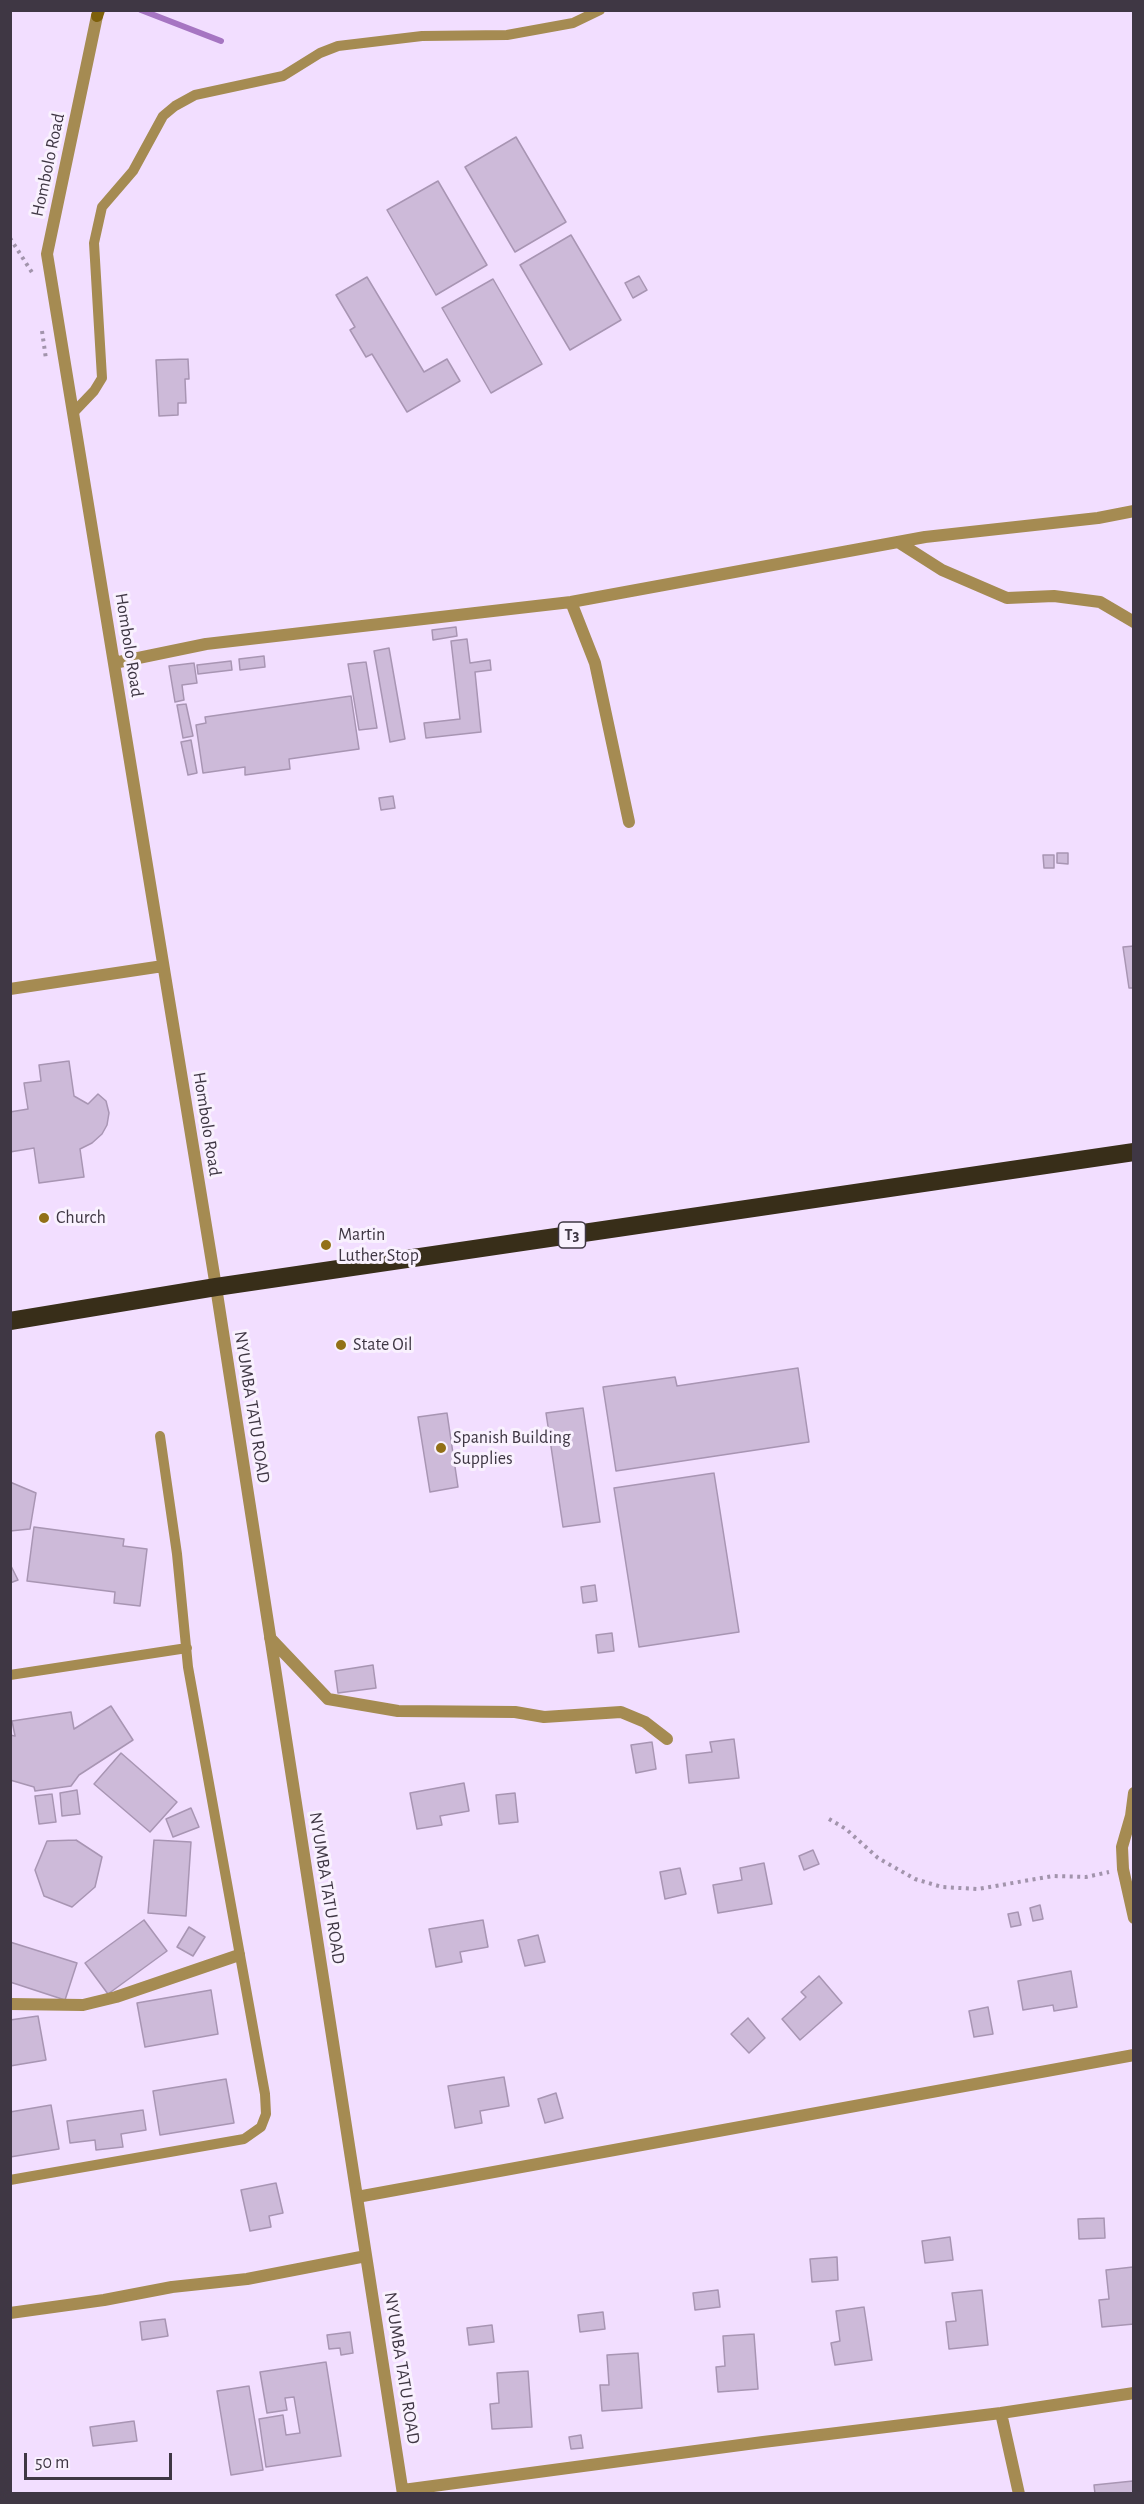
<!DOCTYPE html>
<html>
<head>
<meta charset="utf-8">
<style>
  body { margin:0 }
  #map { position:relative; width:1144px; height:2504px; overflow:hidden; background:#f2deff; font-family:"Alegreya Sans",sans-serif }
  canvas { display:block }
  .frame { position:absolute; inset:0; border:12px solid #3f3744; pointer-events:none }
  .scale { position:absolute; left:24px; top:2453px; width:148px; height:27px; box-sizing:border-box; border:3px solid #3f3744; border-top:0; padding-left:8px; font-size:18px; line-height:21px; white-space:nowrap; color:#3f3744; -webkit-text-stroke:4px #f9f1fe; paint-order:stroke }
</style>
</head>
<body>
<div id="map">
<canvas width="1144" height="2504"></canvas>
<div class="frame"></div>
<div class="scale">50 m</div>
</div>
<script>
const ctx = document.querySelector('canvas').getContext('2d');
ctx.lineJoin = 'round';
const shape = rows => new Path2D(rows.map(r => 'M' + r).join(''));
function strokePath(path, color, width, dash) { ctx.strokeStyle = color; ctx.lineWidth = width; ctx.lineCap = dash ? 'butt' : 'round'; ctx.setLineDash(dash || []); ctx.stroke(path); }
function paint(path, color) { ctx.fillStyle = color; ctx.fill(path, 'evenodd'); }
function label(font, color, halo, rows, align = 'center') {
  ctx.font = font + ' "Alegreya Sans",sans-serif'; ctx.lineWidth = 6; ctx.setLineDash([]); ctx.textBaseline = 'middle'; ctx.strokeStyle = halo; ctx.fillStyle = color; for (const [text, x, y, turn = 0] of rows) {
    ctx.save(); ctx.translate(x, y); ctx.rotate((+turn || 0) * Math.PI / 180); ctx.textAlign = isNaN(turn) ? turn : align; if (halo) ctx.strokeText(text, 0, 0); ctx.fillText(text, 0, 0); ctx.restore();
  }
}
const stream = shape([
  [141,10,221,41]
]);
const building = shape([
  [516,137,566,222,515,252,465,167,516,137],
  [438,181,487,265,436,295,387,210,438,181],
  [571,235,621,320,570,350,520,265,571,235],
  [639,276,647,290,633,298,625,283,639,276],
  [367,277,424,372,447,359,460,381,407,412,372,354,366,357,350,330,355,327,336,295,367,277],
  [493,279,542,364,491,393,442,308,493,279],
  [188,359,189,379,185,379,186,403,178,403,178,415,159,416,156,360,188,359],
  [456,627,457,636,433,640,432,630,456,627],
  [467,639,470,663,490,660,491,670,475,672,481,732,426,738,424,723,460,719,451,641,467,639],
  [389,648,405,739,390,742,374,651,389,648],
  [264,656,265,667,240,670,239,659,264,656],
  [231,661,232,670,198,674,197,665,231,661],
  [366,662,377,728,359,730,348,664,366,662],
  [194,663,197,683,182,685,184,700,175,702,169,666,194,663],
  [351,696,359,749,289,759,290,769,245,775,245,767,203,773,196,725,206,723,205,717,351,696],
  [186,704,193,736,183,738,177,705,186,704],
  [191,740,197,773,188,775,181,742,191,740],
  [393,796,395,808,381,810,379,798,393,796],
  [1057,853,1068,853,1068,864,1057,863,1057,853],
  [1043,855,1054,855,1054,868,1044,868,1043,855],
  [1134,946,1134,988,1129,988,1123,947,1134,946],
  [69,1061,74,1096,88,1104,98,1094,106,1101,109,1113,107,1125,102,1134,92,1143,80,1149,84,1177,39,1183,34,1148,10,1152,10,1112,28,1109,24,1083,41,1081,39,1065,69,1061],
  [798,1368,809,1442,616,1471,603,1387,675,1377,677,1386,798,1368],
  [583,1408,600,1522,563,1527,546,1413,583,1408],
  [447,1413,458,1487,430,1492,418,1417,447,1413],
  [714,1473,739,1632,639,1647,614,1488,714,1473],
  [10,1482,36,1493,30,1529,10,1531,10,1482],
  [34,1527,124,1539,123,1546,147,1549,140,1606,114,1603,115,1592,27,1581,34,1527],
  [10,1564,18,1580,10,1583,10,1564],
  [595,1585,597,1601,583,1603,581,1587,595,1585],
  [612,1633,614,1651,598,1653,596,1635,612,1633],
  [373,1665,376,1688,338,1693,335,1671,373,1665],
  [111,1706,133,1740,79,1775,71,1786,35,1791,34,1787,10,1780,10,1735,15,1736,12,1721,71,1712,74,1729,111,1706],
  [734,1739,739,1778,689,1783,686,1755,712,1752,710,1742,734,1739],
  [652,1742,656,1769,636,1773,631,1745,652,1742],
  [121,1753,177,1802,150,1832,94,1784,121,1753],
  [464,1783,469,1811,440,1816,442,1825,417,1829,410,1793,464,1783],
  [77,1790,80,1814,62,1816,60,1793,77,1790],
  [515,1793,518,1822,499,1824,496,1795,515,1793],
  [52,1794,56,1822,39,1824,35,1796,52,1794],
  [191,1808,199,1827,173,1837,166,1819,191,1808],
  [76,1840,102,1857,95,1887,72,1907,44,1896,35,1870,47,1841,76,1840],
  [154,1840,191,1842,186,1916,148,1913,154,1840],
  [813,1850,819,1864,804,1870,799,1856,813,1850],
  [764,1863,772,1904,718,1913,713,1885,742,1880,740,1868,764,1863],
  [680,1868,686,1894,665,1899,660,1872,680,1868],
  [1040,1905,1043,1919,1033,1921,1030,1908,1040,1905],
  [1018,1912,1021,1925,1011,1927,1008,1914,1018,1912],
  [144,1920,167,1951,108,1994,85,1963,144,1920],
  [483,1920,488,1947,460,1952,462,1962,436,1967,429,1929,483,1920],
  [189,1927,205,1937,193,1956,177,1947,189,1927],
  [538,1935,545,1962,525,1966,518,1940,538,1935],
  [10,1942,77,1963,65,2000,10,1982,10,1942],
  [1071,1971,1077,2007,1054,2011,1053,2005,1023,2010,1018,1981,1071,1971],
  [819,1976,842,2003,800,2040,782,2019,806,1997,801,1992,819,1976],
  [211,1990,218,2034,145,2047,137,2003,211,1990],
  [988,2007,993,2034,974,2037,969,2011,988,2007],
  [38,2016,46,2060,10,2066,10,2020,38,2016],
  [748,2018,765,2038,749,2053,731,2034,748,2018],
  [504,2077,509,2106,480,2111,482,2123,455,2128,448,2086,504,2077],
  [226,2079,234,2123,160,2135,153,2091,226,2079],
  [556,2093,563,2118,545,2123,538,2099,556,2093],
  [51,2105,59,2149,10,2157,10,2112,51,2105],
  [143,2110,146,2130,121,2134,123,2147,96,2150,95,2140,70,2143,67,2121,143,2110],
  [276,2183,283,2213,269,2216,271,2227,250,2231,241,2190,276,2183],
  [1104,2218,1105,2238,1079,2239,1078,2219,1104,2218],
  [950,2237,953,2260,925,2263,922,2241,950,2237],
  [837,2257,838,2280,812,2282,810,2259,837,2257],
  [1133,2267,1134,2324,1102,2327,1099,2300,1109,2299,1106,2270,1133,2267],
  [718,2290,720,2307,695,2310,693,2293,718,2290],
  [982,2290,988,2345,949,2349,946,2322,956,2321,952,2293,982,2290],
  [864,2307,872,2360,835,2365,831,2343,840,2341,836,2311,864,2307],
  [603,2312,605,2329,580,2332,578,2315,603,2312],
  [165,2319,168,2336,142,2340,140,2322,165,2319],
  [492,2325,494,2342,469,2345,467,2328,492,2325],
  [350,2332,353,2353,341,2355,340,2348,329,2349,327,2335,350,2332],
  [754,2334,758,2389,718,2392,716,2367,725,2366,723,2336,754,2334],
  [638,2353,642,2408,602,2411,600,2385,609,2385,607,2355,638,2353],
  [326,2362,341,2456,266,2467,259,2419,283,2415,286,2435,300,2433,294,2397,285,2398,287,2410,267,2413,260,2372,326,2362],
  [528,2371,532,2427,492,2429,490,2404,499,2403,497,2373,528,2371],
  [249,2386,263,2470,231,2475,217,2391,249,2386],
  [134,2421,137,2441,93,2446,90,2427,134,2421],
  [581,2435,583,2448,571,2449,569,2437,581,2435],
  [1133,2481,1134,2494,1095,2494,1094,2485,1133,2481]
]);
const path = shape([
  [10,238,33,274],
  [42,331,46,359],
  [829,1819,846,1829,878,1858,915,1879,942,1887,978,1889,1053,1876,1086,1877,1109,1872]
]);
const lane = shape([
  [73,413,94,391,102,378,94,243,102,207,133,171,163,116,175,106,195,95,283,76,320,53,338,46,422,36,507,35,573,23,600,10],
  [10,1675,187,1648],
  [10,2180,244,2139,261,2127,266,2114,265,2094,188,1667,177,1554,160,1436]
]);
const street = shape([
  [97,16,47,254,216,1287,403,2494],
  [898,542,942,570,1007,598,1054,596,1100,602,1134,622],
  [571,602,595,663,629,822],
  [114,663,206,644,571,602,925,537,1098,518,1134,511],
  [10,989,163,966],
  [270,1638,328,1699,398,1711,515,1712,544,1717,621,1712,645,1722,667,1739],
  [1134,1793,1131,1816,1122,1847,1123,1869,1134,1918],
  [10,2004,83,2005,116,1997,239,1955],
  [357,2197,1134,2055],
  [10,2313,104,2300,172,2287,247,2279,366,2256],
  [1001,2413,1019,2494],
  [403,2490,763,2442,1001,2413,1134,2393]
]);
const secondary = shape([
  [97,16,99,10]
]);
const highway = shape([
  [10,1321,216,1287,1134,1152]
]);
const markers = [
  [44,1218,6,"#927017"],
  [326,1245,6,"#927017"],
  [341,1345,6,"#927017"],
  [441,1448,6,"#927017"]
];
const shields = [
  [572,1235,27]
];
const shieldNames = [
  ["T3",572,1235]
];
const streetNames = [
  ["Hombolo Road",48,165,-78],
  ["Hombolo Road",129,645,81],
  ["Hombolo Road",207,1124,81],
  ["NYUMBA TATU ROAD",252,1407,81],
  ["NYUMBA TATU ROAD",327,1888,81],
  ["NYUMBA TATU ROAD",402,2368,81]
];
const poiNames = [
  ["Church",56,1218],
  ["Martin",338,1235],
  ["Luther Stop",338,1256],
  ["State Oil",353,1345],
  ["Spanish Building",453,1438],
  ["Supplies",453,1459]
];
strokePath(stream, '#a675c2', 6);
paint(building, '#cdbad9');
strokePath(building, '#a895b3', 1.5);
strokePath(path, '#a294ac', 4, [3, 4.5]);
strokePath(lane, '#a58b52', 10);
strokePath(street, '#a58b52', 12);
strokePath(secondary, '#7e600b', 12);
strokePath(highway, '#382e19', 18);
for (const [x, y, r, color] of markers) { const dot = new Path2D(); dot.arc(x, y, r, 0, 2 * Math.PI); ctx.fillStyle = color; ctx.fill(dot); strokePath(dot, '#f9f1fe', 2); }
for (const [x, y, w] of shields) { const box = new Path2D(); box.roundRect(x - w / 2, y - 13, w, 26, 4.5); ctx.fillStyle = '#f9f1fe'; ctx.fill(box); strokePath(box, '#3f3744', 1.5); }
label('bold 16px', '#3f3744', null, shieldNames);
label('18px', '#3f3744', '#f9f1fe', streetNames);
label('18px', '#3f3744', '#f9f1fe', poiNames, 'left');
</script>
</body>
</html>
